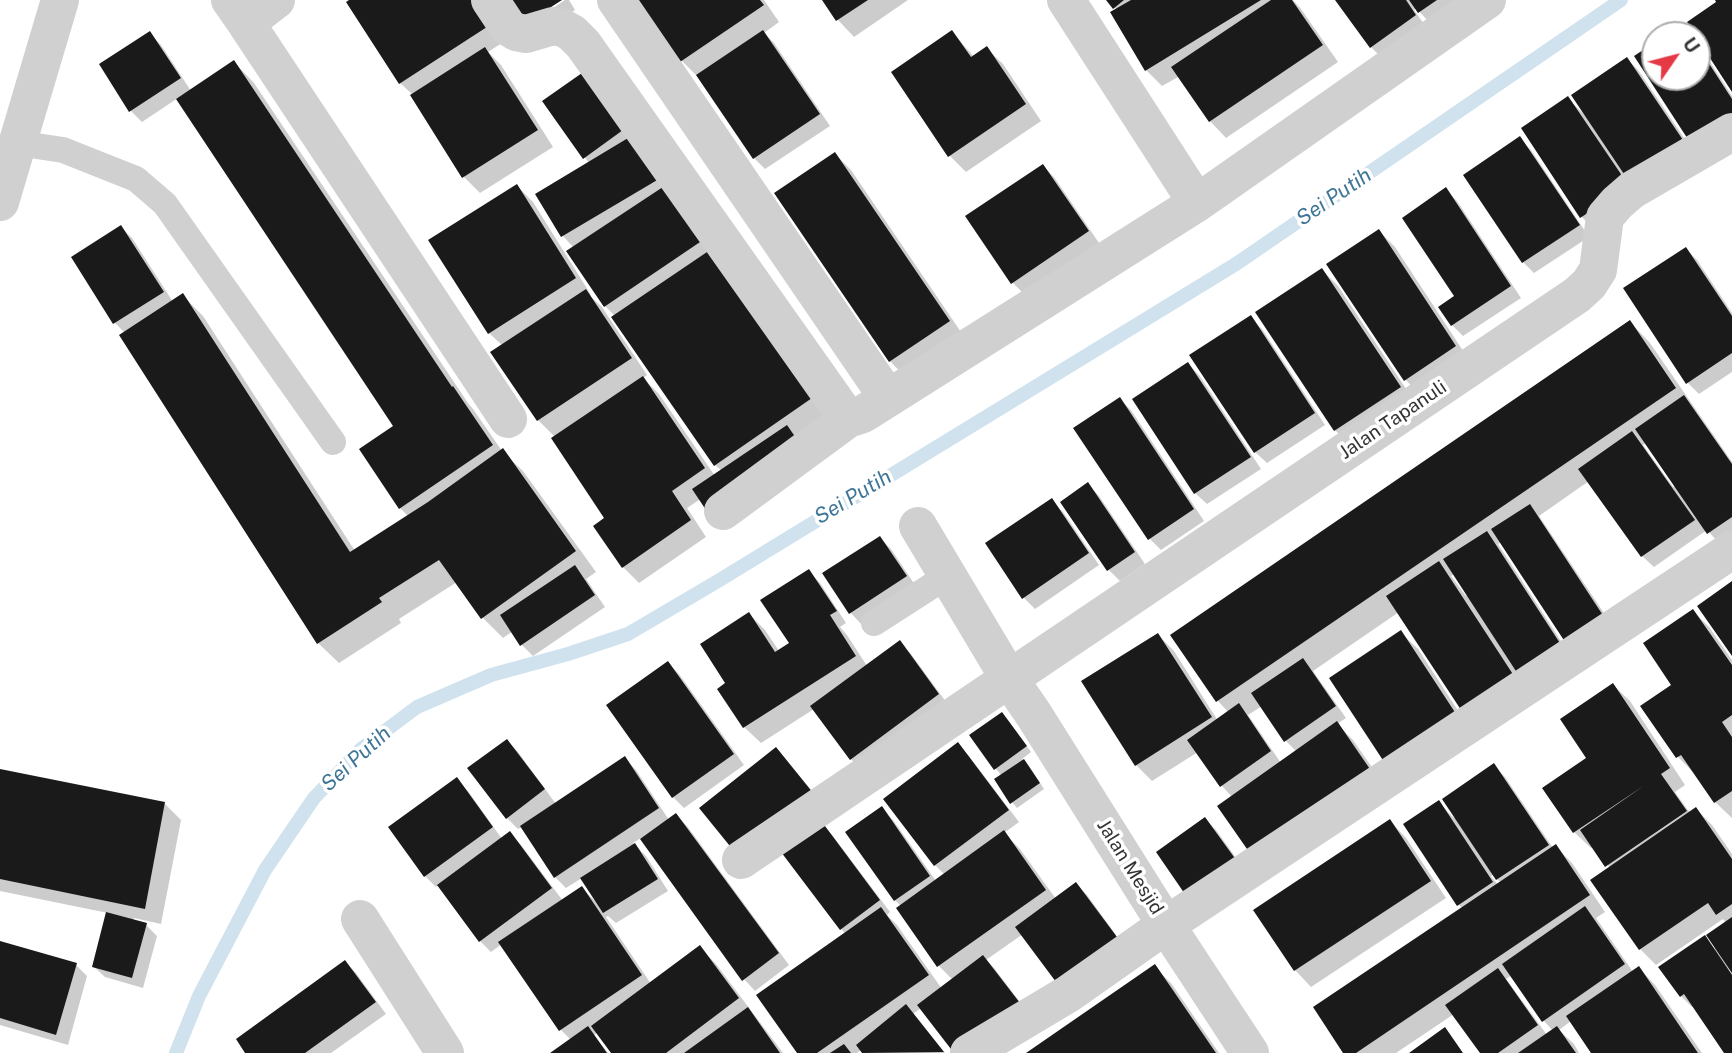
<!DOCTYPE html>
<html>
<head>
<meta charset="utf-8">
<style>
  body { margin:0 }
  #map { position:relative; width:1732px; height:1053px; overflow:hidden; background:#fff; font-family:"Public Sans",sans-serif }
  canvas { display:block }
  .north { position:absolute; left:1641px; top:21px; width:70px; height:70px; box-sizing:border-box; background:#fff; border:2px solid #adadad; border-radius:50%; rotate:55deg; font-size:19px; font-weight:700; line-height:28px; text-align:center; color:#333 }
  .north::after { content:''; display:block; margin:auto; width:24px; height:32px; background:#e63946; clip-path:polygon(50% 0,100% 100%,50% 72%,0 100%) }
</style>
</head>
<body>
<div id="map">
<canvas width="1732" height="1053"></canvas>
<div class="north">U</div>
</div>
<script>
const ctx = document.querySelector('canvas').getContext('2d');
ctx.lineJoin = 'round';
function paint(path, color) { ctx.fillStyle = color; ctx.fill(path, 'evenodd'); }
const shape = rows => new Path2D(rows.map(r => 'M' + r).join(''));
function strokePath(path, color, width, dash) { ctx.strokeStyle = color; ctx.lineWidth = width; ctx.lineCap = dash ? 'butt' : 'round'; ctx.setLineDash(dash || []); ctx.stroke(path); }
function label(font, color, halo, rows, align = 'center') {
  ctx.font = font + ' "Public Sans",sans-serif'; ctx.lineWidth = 7; ctx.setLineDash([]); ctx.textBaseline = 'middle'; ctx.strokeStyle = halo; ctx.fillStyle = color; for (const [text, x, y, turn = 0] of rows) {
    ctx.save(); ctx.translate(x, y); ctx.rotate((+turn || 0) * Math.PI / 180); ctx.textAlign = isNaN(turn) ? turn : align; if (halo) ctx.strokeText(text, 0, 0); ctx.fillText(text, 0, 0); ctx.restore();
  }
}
const shadow = shape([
  [353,0,478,0,505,41,488,52,501,65,553,147,480,193,464,177,413,95,400,83],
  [565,0,569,0,575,10,532,37,523,28],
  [640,0,764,0,779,22,764,33,774,43,830,126,765,169,754,158,698,77,682,61],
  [824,0,908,0,854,37,838,20],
  [1108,0,1293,0,1301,9,1338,62,1226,138,1210,121,1180,76,1162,86,1146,70,1117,10],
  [1337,0,1464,0,1430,23,1416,8,1414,10,1426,27,1382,58,1371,47],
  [952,32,974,57,986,48,1003,64,1041,121,966,172,950,156,893,73],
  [150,34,161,45,191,91,234,62,254,83,468,403,473,409,502,451,523,471,596,572,586,579,605,607,533,656,522,645,513,631,503,638,483,618,457,582,399,619,401,623,339,663,318,643,125,333,115,323,121,227,132,238,173,302,183,296,203,316,355,551,408,516,400,508,361,450,396,426,178,98,142,122,131,111],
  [1697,42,1732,96,1732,136,1704,154,1636,56,1655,44,1655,77,1697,77],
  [1627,59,1638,70,1697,157,1593,228,1582,217,1523,128,1568,99,1584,114],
  [582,76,827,415,687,508,706,537,639,583,623,567,607,518,555,437,538,420,503,346,489,333,517,186,533,202,591,295,590,296,602,307,647,375,643,378,659,394,715,476,722,471,715,465,615,316,605,306,574,248,563,236,538,194,589,163,545,102],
  [1520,139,1531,150,1589,237,1534,273,1523,262],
  [835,154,851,170,965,338,906,378,890,361,776,193],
  [1043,166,1054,177,1099,243,1024,294,1013,283],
  [1446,190,1457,201,1521,298,1463,336,1452,325,1456,297],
  [1379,231,1395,247,1471,363,1421,396,1405,379],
  [1686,249,1697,260,1732,313,1732,372,1699,394,1687,382],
  [1322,270,1338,286,1416,404,1351,447,1335,430,1258,312],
  [1250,317,1262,329,1325,425,1267,463,1255,452],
  [1630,322,1650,343,1732,462,1732,536,1720,544,1707,530,1654,567,1642,556,1589,481,1539,516,1618,634,1501,542,1498,544,1579,669,1533,699,1399,612,1313,671,1346,718,1337,724,1353,740,1389,792,1232,797,1222,786,1198,752,1152,781,1136,765,1158,635,1174,651,1218,721,1229,713,1218,701,1173,636],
  [1646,443,1676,485,1673,487,1643,445],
  [1455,573,1468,594,1466,596,1451,576],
  [1262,706,1285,740,1297,752,1281,763,1248,715],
  [1188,364,1199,375,1261,469,1207,504,1195,493],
  [1119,399,1131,410,1204,521,1161,550,1150,539],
  [1088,484,1099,496,1145,564,1120,581,1109,570,1062,502],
  [1052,501,1063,512,1099,565,1035,609,1024,598,987,544],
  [880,538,891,549,917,588,861,624,850,612],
  [809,572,820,583,846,623,840,627,847,635,867,666,899,642,911,654,949,706,862,771,851,759,814,709,761,743,744,727,728,683,749,614,765,630,779,651,792,643],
  [1693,611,1709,627,1732,660,1732,818,1715,802,1694,773,1678,757,1642,707,1674,685],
  [1401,633,1418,649,1477,740,1408,786],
  [668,663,679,674,744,765,684,808,673,797],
  [1613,685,1630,701,1685,785,1675,792,1690,813,1696,809,1712,825,1732,854,1732,1053,1726,1053,1694,1006,1692,1007,1681,996,1704,938,1715,949,1726,923,1723,919,1656,965,1640,949,1610,868,1594,846,1591,848,1574,832,1544,788,1588,758],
  [1007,719,1031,752,1022,759,1029,766,1044,789,1017,808,1012,802,1002,776,996,769],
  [507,741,518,752,556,804,624,758,636,770,669,820,676,815,687,826,789,965,755,991,744,979,641,838,633,843,646,856,668,891,616,923,608,916,606,917,651,984,700,948,716,964,783,1053,613,1053,598,1032,594,1035,608,1053,553,1053,571,1040,561,1030,502,944,491,952,480,941,439,885,436,887,425,876,457,780,468,791,502,839,510,834,521,845,563,901,582,888,596,902,597,901,582,878,566,888,555,877,522,827,518,829,507,818,470,769],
  [958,745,969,756,1019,822,1004,833,1020,849,1056,899,1076,884,1087,895,1116,935,1056,979,1023,934,986,960,994,968,1033,1019,921,1008,913,1014,945,1053,864,1053,861,1050,857,1053,799,1053,846,934,841,929,822,824,833,836,890,912,887,915,897,925,942,989,953,980,939,966,898,909,901,906,895,900,848,832,882,809,893,820,936,881,945,875,935,865],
  [1494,766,1505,777,1553,848,1556,847,1572,863,1605,912,1596,918,1633,972,1639,968,1655,985,1702,1053,1593,1053,1571,1021,1559,1030,1574,1044,1579,1053,1482,1053,1454,1014,1396,1053,1345,1053,1463,909,1458,904,1439,803,1454,818],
  [1493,875,1501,883,1498,885,1491,876],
  [1512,975,1544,1021,1553,1031,1547,1035,1506,979],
  [0,771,165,804,181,820,161,924,134,918,133,921,146,925,157,936,143,988,105,977,93,966,108,913,0,891],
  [1205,819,1216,830,1249,876,1191,899],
  [1390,821,1406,838,1446,898,1311,987,1295,970],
  [0,943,76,965,87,976,68,1045,0,1025],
  [345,962,356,973,386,1014,331,1053,248,1053],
  [1154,967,1171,983,1219,1053,1029,1053]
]);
const stream = shape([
  [176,1053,199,996,265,870,314,798,361,749,417,707,491,675,568,654,628,634,718,581,1236,264,1621,0]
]);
const building = shape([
  [349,0,474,0,490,25,399,84,346,2],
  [502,0,562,0,520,27],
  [638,0,760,0,764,5,680,62],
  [822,0,868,0,836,21],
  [1106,0,1124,0,1113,9],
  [1131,0,1261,0,1145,71,1110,12],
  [1271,0,1292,0,1323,45,1209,122,1171,67],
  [1335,0,1406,0,1416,15,1370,48],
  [1409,0,1437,0,1418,13],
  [1715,0,1732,0,1732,92,1697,38,1697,35,1695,35,1687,22,1716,2],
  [1683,24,1690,35,1666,35],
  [763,30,820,114,753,159,696,75],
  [952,30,971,57,987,46,1026,104,948,157,891,72],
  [150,31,181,78,129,112,99,64],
  [1655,42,1655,77,1697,77,1697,45,1732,99,1732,118,1691,144,1634,56],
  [485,47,538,130,462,178,410,95],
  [1627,57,1687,146,1630,183,1571,95],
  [234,60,452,387,453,386,493,445,399,509,359,449,393,426,176,99],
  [582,73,623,130,583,159,542,101],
  [1568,96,1629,186,1580,218,1521,128],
  [638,132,664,176,561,237,535,194],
  [1520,136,1580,225,1522,263,1463,175],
  [835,152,950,321,889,362,774,193],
  [1043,164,1089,231,1011,284,965,216],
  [669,183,706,238,604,307,566,251],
  [517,184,576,278,488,334,428,240],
  [1446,187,1511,286,1451,326,1438,307,1454,296,1402,218],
  [121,225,164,292,113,324,71,257],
  [1379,229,1456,346,1404,381,1326,264],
  [1686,247,1732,316,1732,353,1686,384,1623,288],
  [710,250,812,398,714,466,611,317],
  [1322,268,1401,387,1334,431,1255,312],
  [586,289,632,358,537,421,490,352],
  [183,293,350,552,428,502,503,448,576,551,481,619,439,560,379,598,382,602,317,644,119,335],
  [1251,315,1315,413,1254,453,1189,355],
  [1630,320,1676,388,1216,702,1170,635],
  [1188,362,1251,457,1194,494,1132,399],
  [643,376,705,468,672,491,691,520,622,568,593,526,604,518,551,438],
  [1684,395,1732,464,1732,517,1707,534,1635,429],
  [1120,397,1194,509,1148,540,1073,428],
  [787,425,805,451,710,516,692,489],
  [1632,431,1695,520,1641,557,1578,469],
  [1088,482,1135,552,1107,571,1060,502],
  [1052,498,1089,553,1022,599,985,543],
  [1530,504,1608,623,1569,648,1491,529],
  [1487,531,1569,657,1525,685,1443,559],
  [880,536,907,576,849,614,822,573],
  [1439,561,1518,682,1465,716,1386,596],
  [575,565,595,595,520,646,500,615],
  [809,569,837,611,830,615,856,656,743,728,717,689,725,683,700,644,749,612,775,652,789,643,760,600],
  [1732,581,1732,656,1697,606],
  [1693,609,1732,665,1732,715,1722,722,1732,737,1732,791,1714,803,1681,755,1676,758,1640,706,1671,685,1643,643],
  [1401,630,1462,723,1390,771,1329,678],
  [1158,633,1212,717,1135,766,1081,681],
  [900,640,939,694,850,760,810,706],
  [1303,658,1336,706,1284,742,1251,693],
  [668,661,734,754,672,798,606,705],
  [1613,683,1670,768,1661,774,1687,811,1605,867,1580,830,1645,785,1573,833,1542,788,1586,758,1560,719],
  [1239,703,1271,751,1220,787,1187,740],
  [1002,712,1027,746,994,770,969,735],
  [1337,721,1374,775,1254,859,1217,806],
  [507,739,545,789,506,819,467,768],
  [958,742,1009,810,934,866,883,799],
  [776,747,814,794,738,856,699,808],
  [625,756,659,808,554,878,520,826],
  [1024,759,1040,783,1010,804,994,779],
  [1494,763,1549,845,1496,880,1442,799],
  [0,769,165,802,145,909,0,879],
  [457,777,493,827,424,877,388,827],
  [1439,800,1493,882,1457,906,1403,824],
  [882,806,930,876,894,901,845,832],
  [1696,807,1732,859,1732,904,1716,915,1708,903,1639,950,1590,880],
  [676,813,779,953,742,981,640,839],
  [1205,817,1239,864,1189,900,1156,852],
  [1390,819,1431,881,1294,971,1253,910],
  [822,822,880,900,840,930,781,852],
  [1004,830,1046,890,937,967,896,908],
  [510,831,552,888,479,942,437,885],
  [635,843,658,879,603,913,580,878],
  [1556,844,1590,895,1356,1053,1343,1053,1313,1007],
  [1076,882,1117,937,1056,982,1015,927],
  [582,886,642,975,559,1031,498,942],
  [1585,906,1625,964,1542,1022,1502,964],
  [881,907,929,975,817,1053,797,1053,756,995],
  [106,912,147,923,132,978,92,967],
  [1732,917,1732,973,1706,935],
  [1705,935,1732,975,1732,1053,1724,1053,1684,994,1680,997,1658,967],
  [0,941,77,963,56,1035,0,1018],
  [700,945,739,998,666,1053,611,1053,591,1026],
  [983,955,1023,1007,954,1053,917,1005],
  [345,960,376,1002,305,1053,245,1053,236,1039],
  [1155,964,1216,1053,1026,1053],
  [1639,966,1698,1053,1591,1053,1566,1016],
  [1498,968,1538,1025,1498,1053,1480,1053,1445,1005],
  [906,1004,944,1052,862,1053,856,1045],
  [748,1007,780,1053,684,1053],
  [588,1026,607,1053,550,1053],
  [1557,1026,1576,1053,1518,1053],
  [1445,1027,1463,1053,1409,1053],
  [844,1044,851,1053,830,1053]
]);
const service = shape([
  [17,143,63,150,136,179,165,204,333,442],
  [874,623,947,576]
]);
const minor = shape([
  [230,0,246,23,508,419],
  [490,0,508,27,516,32,526,34,553,26,563,28,572,33,583,44,848,419,863,414,1197,203,1487,0],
  [616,0,888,398],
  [1066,0,1197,203],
  [246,23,276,0],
  [723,511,848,419],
  [918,526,1010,680,1034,715,1166,925,1250,1053],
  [741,860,1577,295,1589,284,1598,270,1605,217,1617,203,1632,190,1732,132],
  [360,919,445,1053],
  [969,1053,1068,994,1166,925,1732,550]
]);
const tertiary = shape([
  [0,202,60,0]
]);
const streetNames = [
  ["Jalan Tapanuli",1393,420,-34],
  ["Jalan Mesjid",1130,867,58]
];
const waterNames = [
  ["Sei Putih",1334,197,-34],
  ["Sei Putih",853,497,-31],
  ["Sei Putih",356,759,-42]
];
paint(shadow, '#0003');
strokePath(stream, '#cfe2ee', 14);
paint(building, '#1a1a1a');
strokePath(service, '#d0d0d0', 26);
strokePath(minor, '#d0d0d0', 38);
strokePath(tertiary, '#d0d0d0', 38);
label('19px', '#333', '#fff', streetNames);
label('italic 21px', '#3f7597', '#fff', waterNames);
</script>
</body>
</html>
